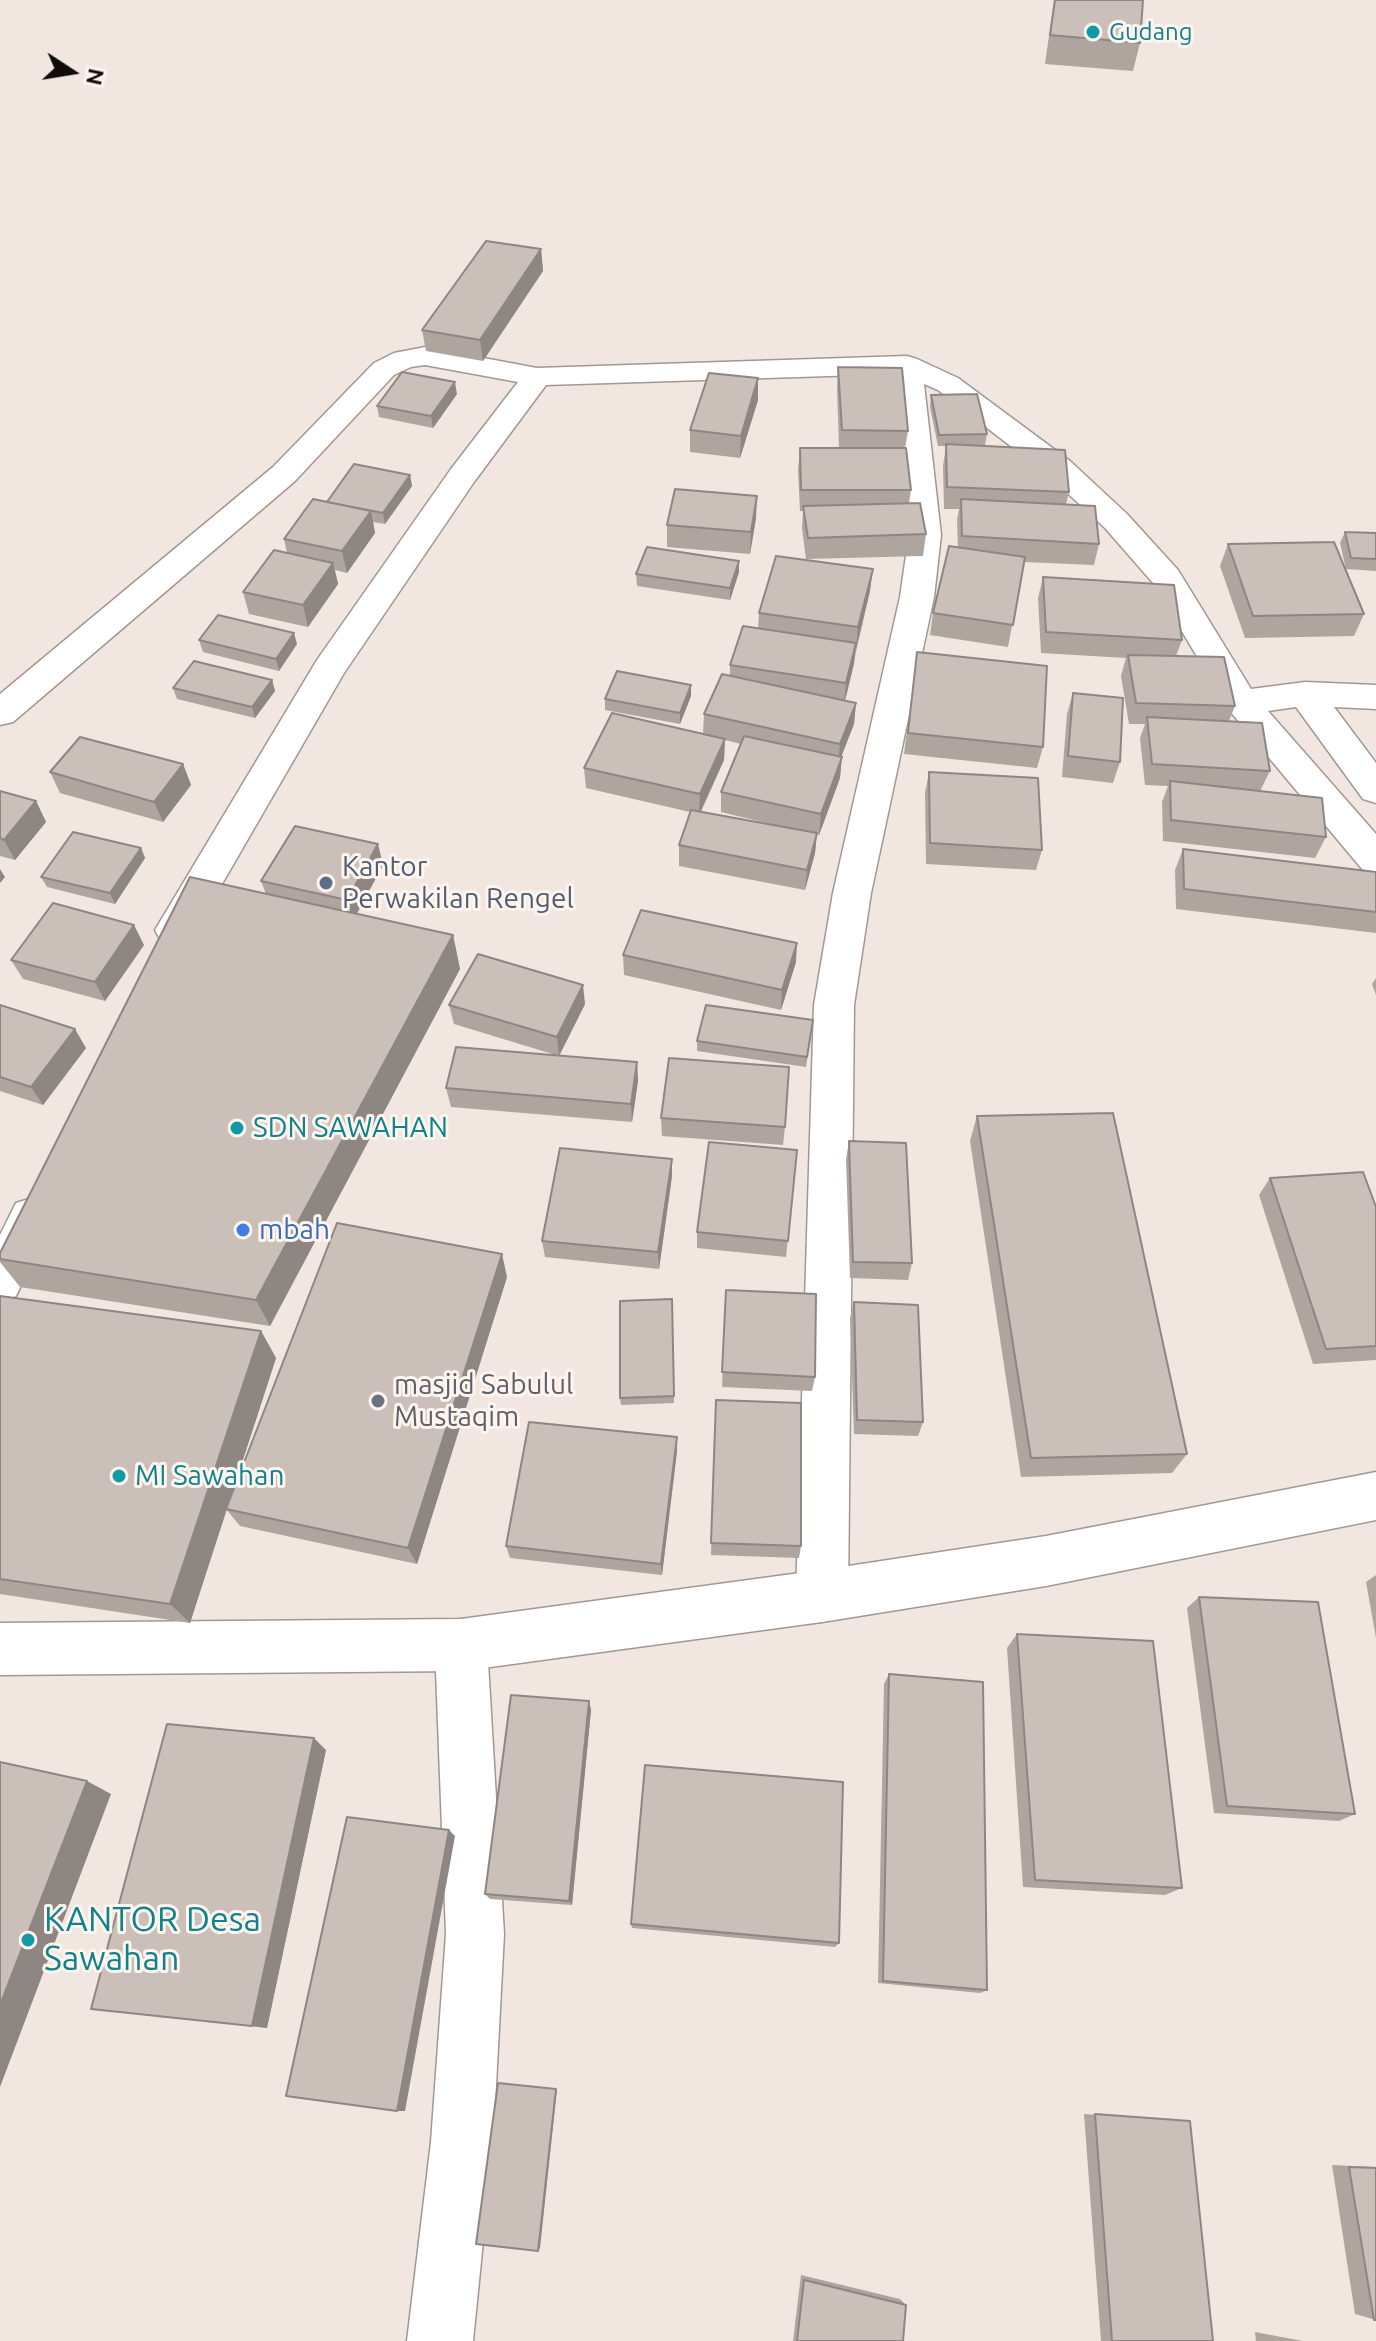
<!DOCTYPE html>
<html>
<head>
<meta charset="utf-8">
<style>
  body { margin:0 }
  #map { position:relative; width:1376px; height:2341px; overflow:hidden; background:#f1e7e0; font-family:Ubuntu,sans-serif }
  canvas { display:block }
  .north { position:absolute; left:32px; top:32px; width:80px; height:80px; -webkit-text-stroke:6px #fff5ed; paint-order:stroke; rotate:102deg; font-size:22px; font-weight:700; line-height:32px; text-align:center; color:#0e0b08 }
  .north::after { content:''; display:block; margin:auto; width:28px; height:36px; background:#0e0b08; clip-path:polygon(50% 0,100% 100%,50% 72%,0 100%) }
</style>
</head>
<body>
<div id="map">
<canvas width="1376" height="2341"></canvas>
<div class="north">N</div>
</div>
<script>
const ctx = document.querySelector('canvas').getContext('2d');
ctx.lineJoin = 'round';
const shape = rows => new Path2D(rows.map(r => 'M' + r).join(''));
function strokePath(path, color, width, dash) { ctx.strokeStyle = color; ctx.lineWidth = width; ctx.lineCap = dash ? 'butt' : 'round'; ctx.setLineDash(dash || []); ctx.stroke(path); }
function paint(path, color) { ctx.fillStyle = color; ctx.fill(path, 'evenodd'); }
function label(font, color, halo, rows, align = 'center') {
  ctx.font = font + ' Ubuntu,sans-serif'; ctx.lineWidth = 6; ctx.setLineDash([]); ctx.textBaseline = 'middle'; ctx.strokeStyle = halo; ctx.fillStyle = color; for (const [text, x, y, turn = 0] of rows) {
    ctx.save(); ctx.translate(x, y); ctx.rotate((+turn || 0) * Math.PI / 180); ctx.textAlign = isNaN(turn) ? turn : align; if (halo) ctx.strokeText(text, 0, 0); ctx.fillText(text, 0, 0); ctx.restore();
  }
}
const minor = shape([
  [425,347,537,368,907,356,917,359,958,378,1070,461,1127,514,1178,570,1251,689,1305,682,1376,685,1376,709,1334,707,1376,763,1376,803,1363,799,1296,707,1268,711,1376,834,1376,873,1362,869,1229,710,1153,583,1105,528,1048,475,938,390,924,384,941,535,934,597,871,893,854,1005,848,1596,840,1614,822,1622,804,1614,796,1596,814,1005,833,893,900,597,909,535,893,374,546,385,474,482,344,673,189,941,175,945,161,941,155,930,317,660,451,469,518,382,425,365,411,367,394,375,295,481,13,722,0,725,0,694,273,467,374,363,394,353,425,347],
  [32,1198,48,1203,54,1217,16,1296,0,1302,0,1235,16,1203,32,1198],
  [461,1619,480,1626,487,1645,504,1934,493,2142,473,2341,407,2341,431,2142,446,1934,435,1645,442,1626,461,1619]
]);
const tertiary = shape([
  [1376,1472,1376,1520,1046,1586,822,1622,461,1671,0,1675,0,1623,461,1619,822,1570,1046,1536,1376,1472]
]);
const wall = shape([
  [1054,0,1143,0,1140,43,1133,71,1045,64],
  [541,249,543,271,483,361,426,351,422,330],
  [838,367,908,431,905,448,911,490,909,503,926,534,923,556,806,559,802,528,803,511,800,511,798,470,800,448,839,448,837,389],
  [457,394,433,428,379,417,377,406],
  [931,395,987,434,985,445,974,445,1069,492,1066,504,1099,544,1094,565,1024,562,1008,647,930,635,933,613,958,548,957,520,959,509,944,509,943,466,946,446,938,446,930,407],
  [758,400,740,458,690,452,690,430],
  [410,475,412,486,385,524,373,522,375,533,347,573,335,570,338,584,308,627,249,614,243,592,287,553,284,539],
  [756,518,750,554,667,547,667,525],
  [1345,532,1376,533,1376,571,1346,569,1340,543],
  [1228,544,1364,614,1354,636,1245,638,1220,566],
  [739,561,739,572,730,600,637,586,636,574],
  [1043,577,1182,640,1176,656,1235,706,1229,721,1270,771,1260,791,1326,837,1315,858,1163,841,1162,802,1168,786,1145,785,1140,738,1145,724,1129,724,1121,676,1126,658,1041,653,1038,598],
  [870,591,845,700,856,703,854,724,841,757,840,778,819,835,817,834,815,853,805,890,679,866,679,845,690,812,586,788,584,768,703,734,704,714,730,676,730,665,758,628,759,613],
  [725,740,741,744,721,792,721,812,787,828,701,812,724,760],
  [199,640,297,644,279,671,203,652],
  [917,652,1043,747,1037,768,904,754],
  [272,680,275,691,255,718,177,699,173,688],
  [691,685,691,696,680,724,605,710,605,699],
  [1073,693,1120,762,1113,783,1062,777,1067,714],
  [183,764,191,785,163,822,60,793,50,772],
  [929,772,1042,850,1036,870,926,864,925,793],
  [0,791,36,801,46,822,15,860,0,856],
  [141,848,145,858,115,904,47,887,41,877],
  [1183,849,1376,872,1376,933,1176,909,1175,870],
  [383,865,357,914,453,935,460,969,270,1326,20,1287,0,1262,0,1253,266,894,261,881],
  [144,945,105,1001,23,979,11,960],
  [623,955,796,962,781,1010,624,975],
  [1376,978,1376,995,1372,984],
  [585,1004,559,1056,637,1062,638,1081,632,1122,451,1107,446,1088,559,1056,454,1024,449,1005],
  [0,1005,86,1048,43,1105,0,1091],
  [813,1020,806,1067,697,1051,697,1041],
  [977,1116,1187,1454,1172,1473,1021,1477,970,1141],
  [661,1118,785,1127,783,1145,662,1136],
  [849,1141,912,1263,908,1280,850,1278,846,1159],
  [797,1150,786,1257,697,1248,697,1232],
  [672,1176,659,1269,545,1257,542,1241],
  [1270,1178,1376,1207,1376,1360,1313,1364,1259,1195],
  [507,1277,417,1564,240,1526,226,1509,190,1623,0,1594,0,1296,261,1331,276,1358,231,1496],
  [726,1290,815,1377,812,1391,722,1387],
  [672,1299,674,1403,621,1405,620,1398],
  [854,1302,923,1422,918,1436,854,1434,850,1318],
  [716,1400,801,1546,799,1558,711,1555],
  [677,1451,662,1575,510,1558,506,1546],
  [1376,1575,1376,1638,1366,1582],
  [1199,1597,1355,1814,1339,1821,1214,1813,1187,1608],
  [1017,1634,1182,1888,1165,1895,1023,1887,1007,1648],
  [889,1674,987,1990,980,1993,878,1983,884,1684],
  [589,1701,591,1710,572,1905,490,1899,485,1894],
  [326,1750,267,2028,91,2009],
  [631,1924,839,1943,835,1947,632,1928],
  [1084,2114,1190,2121,1213,2341,1101,2341],
  [1332,2165,1376,2167,1376,2320,1355,2314],
  [801,2275,900,2299,906,2305,903,2341,793,2341],
  [1255,2332,1303,2341,1256,2341]
]);
const shadedWall = shape([
  [541,249,543,271,483,361,480,340],
  [758,378,758,400,740,458,741,436],
  [455,382,457,394,433,428,431,416],
  [410,475,412,486,385,524,383,513],
  [757,496,756,518,750,554,751,532],
  [371,511,375,533,347,573,342,551],
  [739,561,739,572,730,600,730,588],
  [333,563,338,584,308,627,303,605],
  [873,569,870,591,856,648,858,627],
  [294,633,297,644,279,671,276,659],
  [856,643,854,664,844,705,846,683],
  [272,680,275,691,255,718,252,707],
  [691,685,691,696,680,724,680,713],
  [856,703,854,724,838,765,840,744],
  [725,739,724,760,699,814,700,794],
  [842,757,840,778,819,835,821,814],
  [183,764,191,785,163,822,154,802],
  [36,801,46,822,15,860,4,840],
  [817,833,815,853,805,890,807,870],
  [378,844,383,865,353,920,347,900],
  [141,848,145,858,115,904,110,893],
  [0,869,5,877,0,883],
  [134,925,144,945,105,1001,95,982],
  [453,935,460,969,270,1326,256,1300],
  [797,943,796,962,781,1010,782,990],
  [583,985,585,1004,559,1056,557,1037],
  [75,1029,86,1048,43,1105,31,1087],
  [637,1062,638,1081,632,1122,631,1104],
  [672,1159,672,1176,659,1269,658,1252],
  [502,1254,507,1277,417,1564,408,1548],
  [261,1331,276,1358,190,1623,170,1604],
  [677,1437,677,1451,662,1575,661,1564],
  [589,1701,591,1710,572,1905,569,1901],
  [314,1738,326,1750,267,2028,252,2026],
  [87,1781,111,1794,0,2087,0,2005],
  [449,1830,455,1836,405,2111,397,2111],
  [556,2089,557,2089,540,2248,538,2251]
]);
const building = shape([
  [1055,0,1143,0,1140,43,1050,35,1055,0],
  [486,241,541,249,480,340,422,330,486,241],
  [838,367,902,368,908,431,842,430,838,367],
  [402,372,455,382,431,416,377,406,402,372],
  [709,373,758,378,741,436,690,430,709,373],
  [977,394,987,434,939,435,931,395,977,394],
  [946,444,1065,450,1069,492,947,487,946,444],
  [800,448,906,448,911,490,801,490,800,448],
  [354,464,410,475,383,513,327,502,354,464],
  [675,489,757,496,751,532,667,525,675,489],
  [313,499,371,511,342,551,284,539,313,499],
  [961,499,1095,506,1099,544,962,536,961,499],
  [920,503,926,534,808,538,803,506,920,503],
  [1345,532,1376,533,1376,559,1351,558,1345,532],
  [1334,542,1364,614,1253,616,1228,544,1334,542],
  [949,546,1025,557,1013,625,933,613,949,546],
  [647,547,739,561,730,588,636,574,647,547],
  [274,550,333,563,303,605,243,592,274,550],
  [776,556,873,569,858,627,759,613,776,556],
  [1043,577,1174,585,1182,640,1046,632,1043,577],
  [218,615,294,633,276,659,199,640,218,615],
  [743,626,856,643,846,683,730,665,743,626],
  [917,652,1047,666,1043,747,908,733,917,652],
  [1128,655,1224,657,1235,706,1136,703,1128,655],
  [194,661,272,680,252,707,173,688,194,661],
  [617,671,691,685,680,713,605,699,617,671],
  [722,674,856,703,840,744,704,714,722,674],
  [1073,693,1123,698,1120,762,1068,756,1073,693],
  [612,713,725,739,700,794,584,768,612,713],
  [1147,717,1262,723,1270,771,1152,764,1147,717],
  [744,736,842,757,821,814,721,792,744,736],
  [80,737,183,764,154,802,50,772,80,737],
  [929,772,1038,778,1042,850,930,843,929,772],
  [1170,781,1322,798,1326,837,1171,820,1170,781],
  [0,791,36,801,4,840,0,838,0,791],
  [691,810,817,833,807,870,679,845,691,810],
  [295,826,378,844,347,900,261,881,295,826],
  [73,832,141,848,110,893,41,877,73,832],
  [1183,849,1376,872,1376,912,1184,889,1183,849],
  [190,877,453,935,256,1300,0,1259,0,1253,190,877],
  [53,903,134,925,95,982,11,960,53,903],
  [641,910,797,943,782,990,623,955,641,910],
  [478,954,583,985,557,1037,449,1005,478,954],
  [0,1005,75,1029,31,1087,0,1077,0,1005],
  [706,1005,813,1020,807,1057,697,1041,706,1005],
  [456,1047,637,1062,631,1104,446,1088,456,1047],
  [669,1058,789,1067,785,1127,661,1118,669,1058],
  [1113,1113,1187,1454,1031,1458,977,1116,1113,1113],
  [849,1141,906,1143,912,1263,853,1262,849,1141],
  [709,1142,797,1150,788,1241,697,1232,709,1142],
  [560,1148,672,1159,658,1252,542,1241,560,1148],
  [1363,1172,1376,1207,1376,1346,1326,1349,1270,1178,1363,1172],
  [337,1223,502,1254,408,1548,226,1509,337,1223],
  [726,1290,816,1294,815,1377,722,1372,726,1290],
  [0,1296,261,1331,170,1604,0,1579,0,1296],
  [672,1299,674,1396,620,1398,620,1301,672,1299],
  [854,1302,918,1305,923,1422,857,1420,854,1302],
  [716,1400,801,1403,801,1546,711,1543,716,1400],
  [529,1422,677,1437,661,1564,506,1546,529,1422],
  [1199,1597,1318,1602,1355,1814,1227,1806,1199,1597],
  [1017,1634,1153,1641,1182,1888,1035,1880,1017,1634],
  [889,1674,983,1682,987,1990,883,1981,889,1674],
  [511,1695,589,1701,569,1901,485,1894,511,1695],
  [167,1724,314,1738,252,2026,91,2009,167,1724],
  [0,1762,87,1781,0,2005,0,1762],
  [645,1765,843,1782,839,1943,631,1924,645,1765],
  [347,1817,449,1830,397,2111,286,2096,347,1817],
  [498,2083,556,2089,538,2251,476,2244,498,2083],
  [1095,2114,1190,2121,1213,2341,1112,2341,1095,2114],
  [1349,2167,1376,2168,1376,2320,1374,2320,1349,2167],
  [804,2280,906,2305,903,2341,797,2341,804,2280]
]);
const markers = [
  [1093,32,8,"#0f9aa8"],
  [326,883,8,"#5c6f8a"],
  [237,1128,8,"#0f9aa8"],
  [243,1230,8,"#3f7fe0"],
  [378,1401,8,"#6b7280"],
  [119,1476,8,"#0f9aa8"],
  [28,1940,8,"#0f9aa8"]
];
const farCulturenames = [
  ["Gudang",1109,32]
];
const serviceNames = [
  ["Kantor",342,867],
  ["Perwakilan Rengel",342,899]
];
const cultureNames = [
  ["SDN SAWAHAN",253,1128],
  ["MI Sawahan",135,1476]
];
const shopNames = [
  ["mbah",259,1230]
];
const worshipNames = [
  ["masjid Sabulul",394,1385],
  ["Mustaqim",394,1417]
];
const nearCulturenames = [
  ["KANTOR Desa",44,1920],
  ["Sawahan",44,1959]
];
strokePath(minor, '#a19891', 3);
strokePath(tertiary, '#a19891', 3);
paint(minor, '#fff');
paint(tertiary, '#fff');
paint(wall, '#aea59f');
paint(shadedWall, '#8d8682');
paint(building, '#cac0b9');
strokePath(building, '#8d8682', 2);
for (const [x, y, r, color] of markers) { const dot = new Path2D(); dot.arc(x, y, r, 0, 2 * Math.PI); ctx.fillStyle = color; ctx.fill(dot); strokePath(dot, '#fff5ed', 3); }
label('24px', '#0d838f', '#fff5ed', farCulturenames, 'left');
label('28px', '#4e5e75', '#fff5ed', serviceNames, 'left');
label('28px', '#0d838f', '#fff5ed', cultureNames, 'left');
label('28px', '#366cbe', '#fff5ed', shopNames, 'left');
label('28px', '#5b616d', '#fff5ed', worshipNames, 'left');
label('34px', '#0d838f', '#fff5ed', nearCulturenames, 'left');
</script>
</body>
</html>
